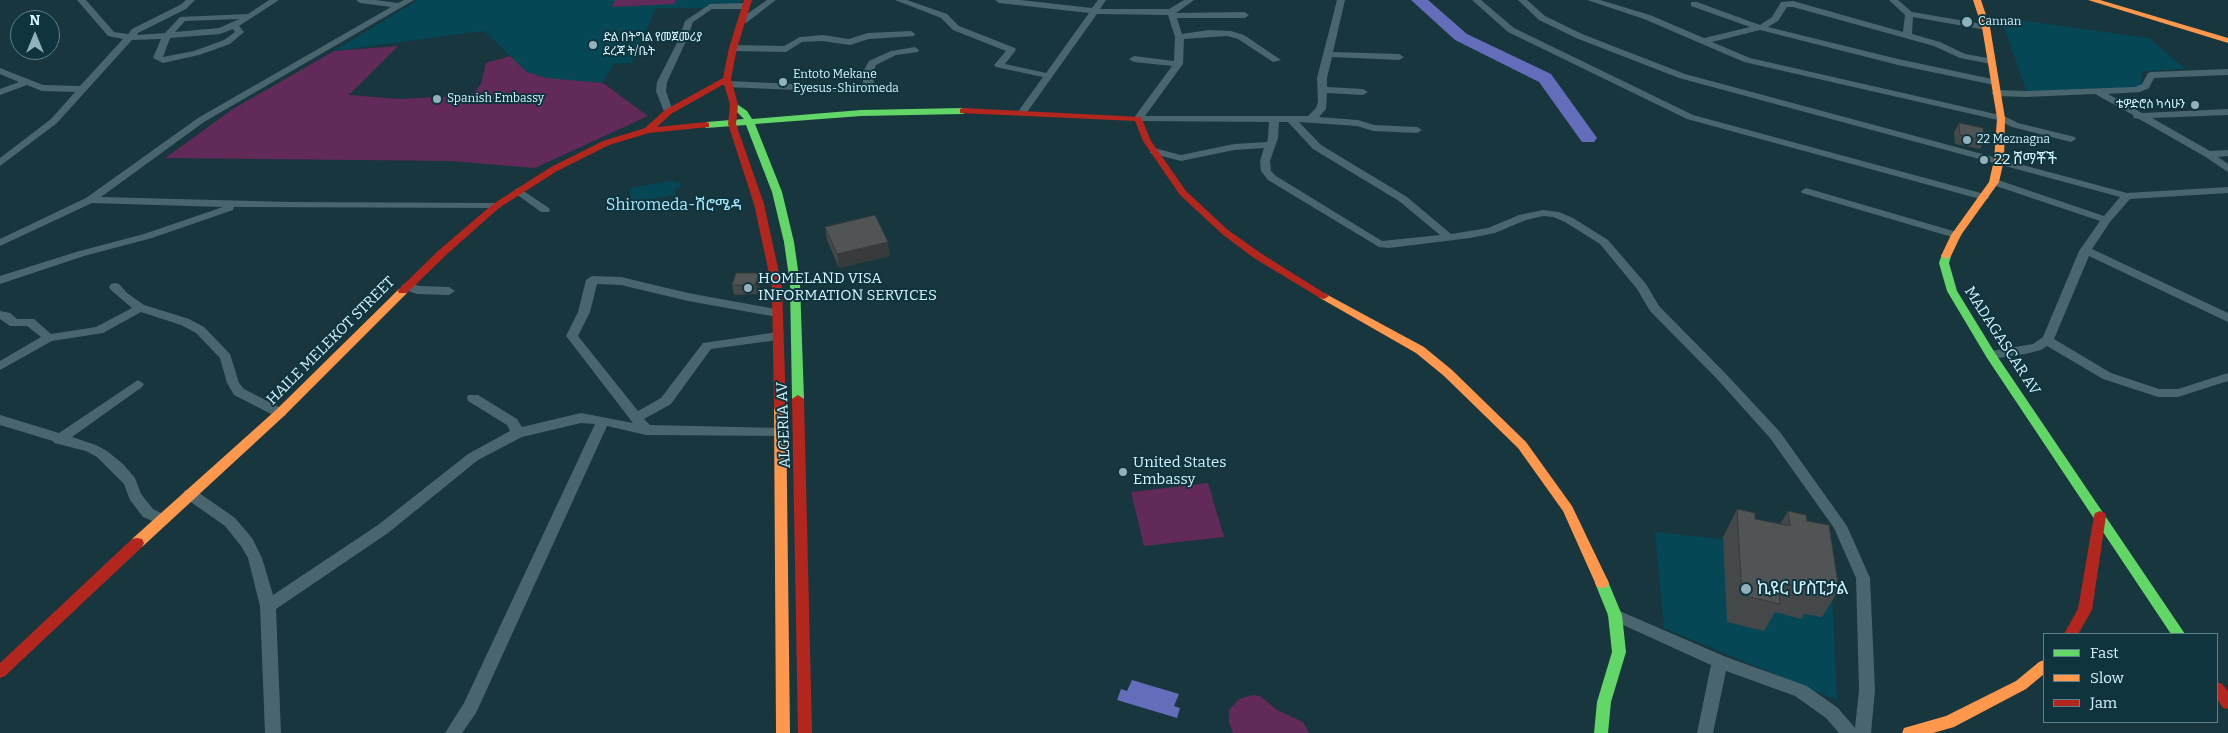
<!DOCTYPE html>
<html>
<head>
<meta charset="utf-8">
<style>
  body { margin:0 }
  #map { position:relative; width:2228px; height:733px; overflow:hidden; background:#17363d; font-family:Bitter,serif }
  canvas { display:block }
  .legend { position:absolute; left:2043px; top:633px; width:175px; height:90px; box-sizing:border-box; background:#10343e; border:1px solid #5e818b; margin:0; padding:6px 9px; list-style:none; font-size:15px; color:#d4f5ff }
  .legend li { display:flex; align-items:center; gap:10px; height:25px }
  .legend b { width:25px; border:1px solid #5e818b }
  .north { position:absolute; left:10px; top:10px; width:50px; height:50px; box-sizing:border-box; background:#10343e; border:1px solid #5e818b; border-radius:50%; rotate:0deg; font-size:14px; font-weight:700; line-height:20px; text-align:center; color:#d4f5ff }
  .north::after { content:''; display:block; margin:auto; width:18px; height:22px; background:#92b2bb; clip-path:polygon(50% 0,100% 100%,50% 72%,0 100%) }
</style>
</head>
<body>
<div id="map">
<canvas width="2228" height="733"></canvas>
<ul class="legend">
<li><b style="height:6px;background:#63d668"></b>Fast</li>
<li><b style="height:6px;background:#ff974d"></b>Slow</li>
<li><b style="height:6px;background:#b3261e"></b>Jam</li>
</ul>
<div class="north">N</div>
</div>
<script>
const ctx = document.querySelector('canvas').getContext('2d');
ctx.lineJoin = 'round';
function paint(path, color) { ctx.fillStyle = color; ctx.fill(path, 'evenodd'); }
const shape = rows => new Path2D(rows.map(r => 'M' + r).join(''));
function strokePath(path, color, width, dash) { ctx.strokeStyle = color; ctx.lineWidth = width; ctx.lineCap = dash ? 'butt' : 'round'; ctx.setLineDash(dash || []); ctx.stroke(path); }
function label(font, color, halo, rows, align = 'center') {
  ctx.font = font + ' Bitter,"Noto Sans Ethiopic",serif'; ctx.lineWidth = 4; ctx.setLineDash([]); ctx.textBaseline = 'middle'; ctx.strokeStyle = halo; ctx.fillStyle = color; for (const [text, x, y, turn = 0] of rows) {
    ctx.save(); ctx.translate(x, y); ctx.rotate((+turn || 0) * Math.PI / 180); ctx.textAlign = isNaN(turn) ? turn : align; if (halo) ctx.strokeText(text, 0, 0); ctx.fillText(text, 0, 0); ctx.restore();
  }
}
const built = shape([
  [418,0,742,0,739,8,656,8,632,63,613,64,603,83,549,79,527,72,484,31,334,51],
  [2005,18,2149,38,2186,69,2144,71,2141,73,2141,86,2129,88,2027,92,2002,22],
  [674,180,674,183,680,182,681,187,675,188,675,195,631,202,630,188],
  [1655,532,1830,550,1837,700,1664,628]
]);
const green = shape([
  [615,0,676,0,674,4,612,7],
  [398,46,349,95,400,99,472,95,481,84,486,63,510,56,527,72,546,78,603,83,648,116,535,168,451,161,165,158,233,109,334,51],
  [1208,483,1224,537,1144,546,1131,492],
  [1253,695,1260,696,1277,710,1303,722,1309,733,1233,733,1229,723,1229,710,1239,699]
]);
const water = shape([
  [1132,680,1179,694,1174,706,1180,708,1177,718,1117,700,1121,689,1127,691]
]);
const river = shape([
  [1411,0,1428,0,1467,34,1551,74,1597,138,1594,142,1582,142,1539,82,1455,40,1411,0]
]);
const street = shape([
  [77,0,86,0,114,32,128,34,132,29,180,5,186,0,195,0,186,9,138,33,137,35,165,33,180,17,248,14,269,0,279,0,239,26,244,32,230,44,199,55,163,63,153,58,161,39,132,40,57,123,0,166,0,158,51,119,75,92,42,91,27,85,0,95,0,89,19,82,0,74,0,68,43,85,80,86,123,39,108,36,77,0],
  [239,19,219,28,175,32,185,21,239,19],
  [233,29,235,32,224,40,194,51,163,57,170,38,220,34,233,29],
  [356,0,376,0,398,3,404,0,414,0,204,122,101,197,291,202,496,203,501,206,500,208,234,207,233,210,152,238,84,256,0,284,0,276,76,252,144,234,223,207,92,203,0,246,0,239,86,198,198,118,391,7,360,3,356,0],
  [767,0,776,0,746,23,740,23,740,19,767,0],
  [895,0,907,0,947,14,959,26,1015,48,1016,50,1005,64,1046,73,1089,13,999,3,995,0,1021,0,1092,8,1098,0,1106,0,1100,9,1169,9,1184,0,1194,0,1176,13,1245,12,1249,15,1245,18,1177,18,1182,34,1209,30,1231,31,1244,35,1281,60,1273,62,1238,39,1227,36,1184,39,1183,64,1145,116,1308,116,1316,108,1318,102,1317,78,1337,0,1345,0,1333,52,1399,54,1404,57,1399,60,1332,57,1327,78,1327,87,1363,89,1368,92,1363,95,1327,93,1326,109,1319,117,1358,120,1374,125,1417,127,1422,130,1417,133,1373,131,1357,126,1299,122,1321,145,1407,197,1451,234,1488,228,1519,215,1543,210,1559,212,1573,218,1608,240,1646,284,1659,306,1726,374,1780,432,1847,526,1870,578,1875,690,1871,733,1839,733,1826,718,1795,696,1726,671,1713,733,1697,733,1711,665,1610,619,1607,615,1610,611,1615,609,1726,657,1807,686,1838,708,1855,728,1859,690,1856,578,1834,528,1770,438,1718,380,1650,311,1637,289,1600,244,1565,222,1553,217,1543,216,1526,220,1495,233,1470,238,1389,248,1379,247,1268,180,1261,171,1260,161,1264,148,1234,150,1181,161,1150,153,1150,149,1154,148,1181,155,1234,144,1267,142,1268,138,1269,122,1135,121,1133,119,1172,66,1134,62,1129,59,1134,56,1174,61,1175,37,1168,15,1097,14,1025,115,1022,116,1017,113,1043,77,996,67,994,65,1006,51,953,30,941,18,895,0],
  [1279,122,1288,122,1313,149,1399,201,1440,235,1382,241,1276,176,1271,171,1270,161,1278,138,1279,122],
  [1472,0,1481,0,1514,28,1693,115,1988,195,1989,197,1988,199,1980,199,1687,119,1508,32,1472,0],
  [1518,0,1527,0,1545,16,1582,34,1685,74,2127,193,2228,187,2228,193,2130,199,2110,222,2092,249,2228,313,2228,322,2089,256,2054,339,2111,373,2159,389,2178,389,2228,373,2228,381,2178,397,2158,397,2103,379,2047,346,2041,350,2025,354,1991,359,1985,355,1991,351,2033,344,2043,337,2079,251,2100,221,1990,184,1990,180,1998,180,2104,216,2120,197,1679,78,1576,38,1539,20,1518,0],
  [1587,0,1600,0,1650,15,1704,38,1750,27,1691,6,1691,2,1697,2,1760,25,1772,17,1781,2,1793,1,1903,32,1905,15,1889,0,1898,0,1912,12,1989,25,1989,29,1986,30,1913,17,1912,34,1940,42,1965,54,1994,59,1994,63,1991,64,1960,58,1934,46,1793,7,1787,7,1778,21,1768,27,1898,59,1997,80,1999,82,1994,85,1898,65,1760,30,1712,42,1750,58,2004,116,2018,123,2075,137,2076,139,2071,142,2012,127,1998,120,1744,62,1644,19,1587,0],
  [710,4,746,3,750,6,746,9,712,9,693,22,687,39,667,82,666,91,673,112,671,114,665,114,656,91,657,82,679,39,685,21,710,4],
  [911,31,915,34,914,36,869,39,850,45,822,41,802,42,786,52,733,51,729,48,733,45,784,46,800,37,823,35,849,39,868,33,911,31],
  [915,47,919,50,918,52,896,55,876,65,873,72,874,88,865,93,727,87,722,84,727,81,863,87,863,72,869,61,891,51,915,47],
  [2228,69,2228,75,2154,78,2149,88,2140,92,2108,94,2142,113,2228,109,2228,115,2152,118,2210,151,2228,150,2228,156,2218,157,2228,164,2228,172,2204,156,2139,119,2134,118,2133,115,2095,94,2026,97,1996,96,1991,93,1996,90,2026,91,2135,87,2142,84,2148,73,2151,72,2228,69],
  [519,188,549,208,550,210,549,212,541,212,515,193,515,189,519,188],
  [1806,188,1960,233,1962,235,1960,237,1952,237,1802,193,1801,191,1806,188],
  [592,276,621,277,688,293,781,310,783,313,777,317,688,301,621,285,597,284,590,312,578,336,638,411,661,398,703,343,778,332,782,333,784,336,778,340,711,349,671,404,644,419,650,425,780,428,785,430,787,433,785,436,646,435,607,426,476,713,462,733,445,733,464,703,595,424,581,423,522,437,478,460,388,533,276,609,281,733,265,733,260,606,248,558,241,546,225,526,185,498,183,494,185,490,195,490,235,518,252,538,262,558,273,595,378,525,468,454,510,431,507,425,468,401,467,398,468,395,478,395,517,419,522,427,581,413,633,423,566,336,578,312,586,280,592,276],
  [407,282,419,286,449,287,455,291,449,295,417,294,403,289,401,286,407,282],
  [115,283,119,284,127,293,144,305,189,319,204,327,230,354,239,383,244,389,285,410,287,413,285,416,275,416,234,395,227,383,220,358,196,333,181,325,141,312,103,333,52,341,0,370,0,361,41,337,27,326,10,326,0,319,0,311,10,313,17,319,34,319,51,334,96,327,132,308,111,290,109,287,111,284,115,283],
  [138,380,144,384,142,387,72,437,96,445,107,451,123,464,135,478,141,494,153,509,167,516,169,520,167,524,162,525,143,517,130,500,124,484,97,457,86,451,54,443,53,441,0,425,0,415,59,433,138,380]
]);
const fast = shape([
  [734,102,747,111,752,119,861,110,963,108,967,111,963,114,861,116,755,124,782,192,794,242,800,284,804,399,798,403,792,399,790,284,784,242,772,192,746,125,706,128,702,125,706,122,744,119,730,105,734,102],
  [1946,253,1951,256,1949,263,1957,291,1995,353,2185,634,2171,634,1987,358,1947,291,1939,263,1942,254,1946,253],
  [1602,578,1607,579,1622,615,1626,652,1611,702,1608,733,1594,733,1597,702,1612,652,1608,615,1595,583,1597,579,1602,578]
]);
const slow = shape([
  [1973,0,1981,0,1990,27,2005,118,2004,160,1999,182,1961,235,1951,256,1946,259,1941,256,1951,235,1989,182,1994,160,1997,118,1982,27,1973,0],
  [2088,0,2100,0,2228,38,2228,43,2088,0],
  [403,288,407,289,408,291,407,293,284,416,142,547,137,548,132,547,130,543,132,539,276,410,399,289,403,288],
  [1324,293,1424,347,1452,370,1526,442,1572,506,1609,583,1607,587,1602,588,1597,587,1563,511,1518,448,1444,376,1416,353,1320,298,1319,296,1324,293],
  [780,404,786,408,790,733,776,733,774,408,780,404],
  [2044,660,2044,674,2026,689,1954,727,1933,733,1902,733,1904,728,1946,716,2016,681,2039,662,2044,660]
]);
const jam = shape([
  [744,0,752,0,737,48,731,79,738,105,736,124,764,204,782,287,786,408,784,411,776,411,774,408,772,287,754,204,728,124,730,105,724,84,671,114,657,127,706,122,709,123,709,127,649,133,609,145,557,171,499,208,446,255,407,293,399,293,398,291,399,289,438,251,493,204,551,167,603,141,645,128,665,110,723,78,729,48,744,0],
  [963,108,1141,117,1151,141,1186,191,1228,230,1262,254,1329,296,1324,299,1320,298,1254,258,1222,234,1180,195,1143,141,1135,121,960,113,960,109,963,108],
  [798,395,804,399,812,733,798,733,792,399,798,395],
  [2100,511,2105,513,2106,516,2092,610,2078,634,2064,634,2078,609,2094,516,2095,513,2100,511],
  [137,538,142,539,144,543,142,547,5,676,0,678,0,663,132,539,137,538],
  [2217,682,2222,684,2228,691,2228,709,2223,708,2217,699,2217,682]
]);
const wall = shape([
  [1959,123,1984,140,1980,149,1955,144,1954,132],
  [825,227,890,256,839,268,827,240],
  [759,273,761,282,757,294,734,295,732,285],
  [1737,509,1755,519,1780,524,1788,511,1807,521,1839,590,1822,617,1804,614,1801,619,1775,612,1764,631,1727,622,1723,537]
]);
const shadedWall = shape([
  [888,242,890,256,839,268,837,254],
  [759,273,761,282,757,294,755,285]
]);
const building = shape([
  [1959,123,1983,128,1984,140,1960,135,1959,123],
  [875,215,888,242,837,254,825,227,875,215],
  [736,273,759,273,755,285,732,285,736,273],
  [1737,509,1755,513,1755,519,1790,526,1788,511,1806,515,1807,521,1829,525,1839,590,1817,585,1818,592,1778,582,1780,604,1742,595,1737,509]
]);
const markers = [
  [1967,22,6,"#92b2bb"],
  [593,45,5,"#92b2bb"],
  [783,82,5,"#92b2bb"],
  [437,99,5,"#92b2bb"],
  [2195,105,5,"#92b2bb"],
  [1967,140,5,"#92b2bb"],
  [1984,160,5,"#92b2bb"],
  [748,288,5,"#92b2bb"],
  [1123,472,5,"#92b2bb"],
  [1746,589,6,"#92b2bb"]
];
const farPoinames = [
  ["Cannan",1978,22],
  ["ድል በትግል የመጀመሪያ",603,38],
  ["ደረጃ ት/ቤት",603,52],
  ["Entoto Mekane",793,75],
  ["Eyesus-Shiromeda",793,89],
  ["Spanish Embassy",447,99],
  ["ቴዎድሮስ ካሳሁን",2185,105,"right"],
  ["22 Meznagna",1977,140]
];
const poiNames = [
  ["22 ሸማቾች",1994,160],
  ["HOMELAND VISA",758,279],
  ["INFORMATION SERVICES",758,296],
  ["United States",1133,463],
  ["Embassy",1133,480]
];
const streetNames = [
  ["HAILE MELEKOT STREET",331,341,-45],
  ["MADAGASCAR AV",2002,341,57],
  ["ALGERIA AV",784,425,-92]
];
const neighbourhoodNames = [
  ["Shiromeda-ሽሮሜዳ",674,206]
];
const nearPoinames = [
  ["ኪዩር ሆስፒታል",1757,589]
];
paint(built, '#054755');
paint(green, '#612a58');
paint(water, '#636dba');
paint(river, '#636dba');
paint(street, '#49666e');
paint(fast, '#63d668');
paint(slow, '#ff974d');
paint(jam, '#b3261e');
paint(wall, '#454848');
paint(shadedWall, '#383b3b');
paint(building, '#505454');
strokePath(building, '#383b3b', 1);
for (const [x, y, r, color] of markers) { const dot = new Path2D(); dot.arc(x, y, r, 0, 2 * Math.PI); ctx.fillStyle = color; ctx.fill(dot); strokePath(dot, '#10343e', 2); }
label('12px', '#d4f5ff', '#10343e', farPoinames, 'left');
label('15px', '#d4f5ff', '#10343e', poiNames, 'left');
label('15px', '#d4f5ff', '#10343e', streetNames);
label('16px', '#a5e9fd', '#10343e', neighbourhoodNames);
label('18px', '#d4f5ff', '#10343e', nearPoinames, 'left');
</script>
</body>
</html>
